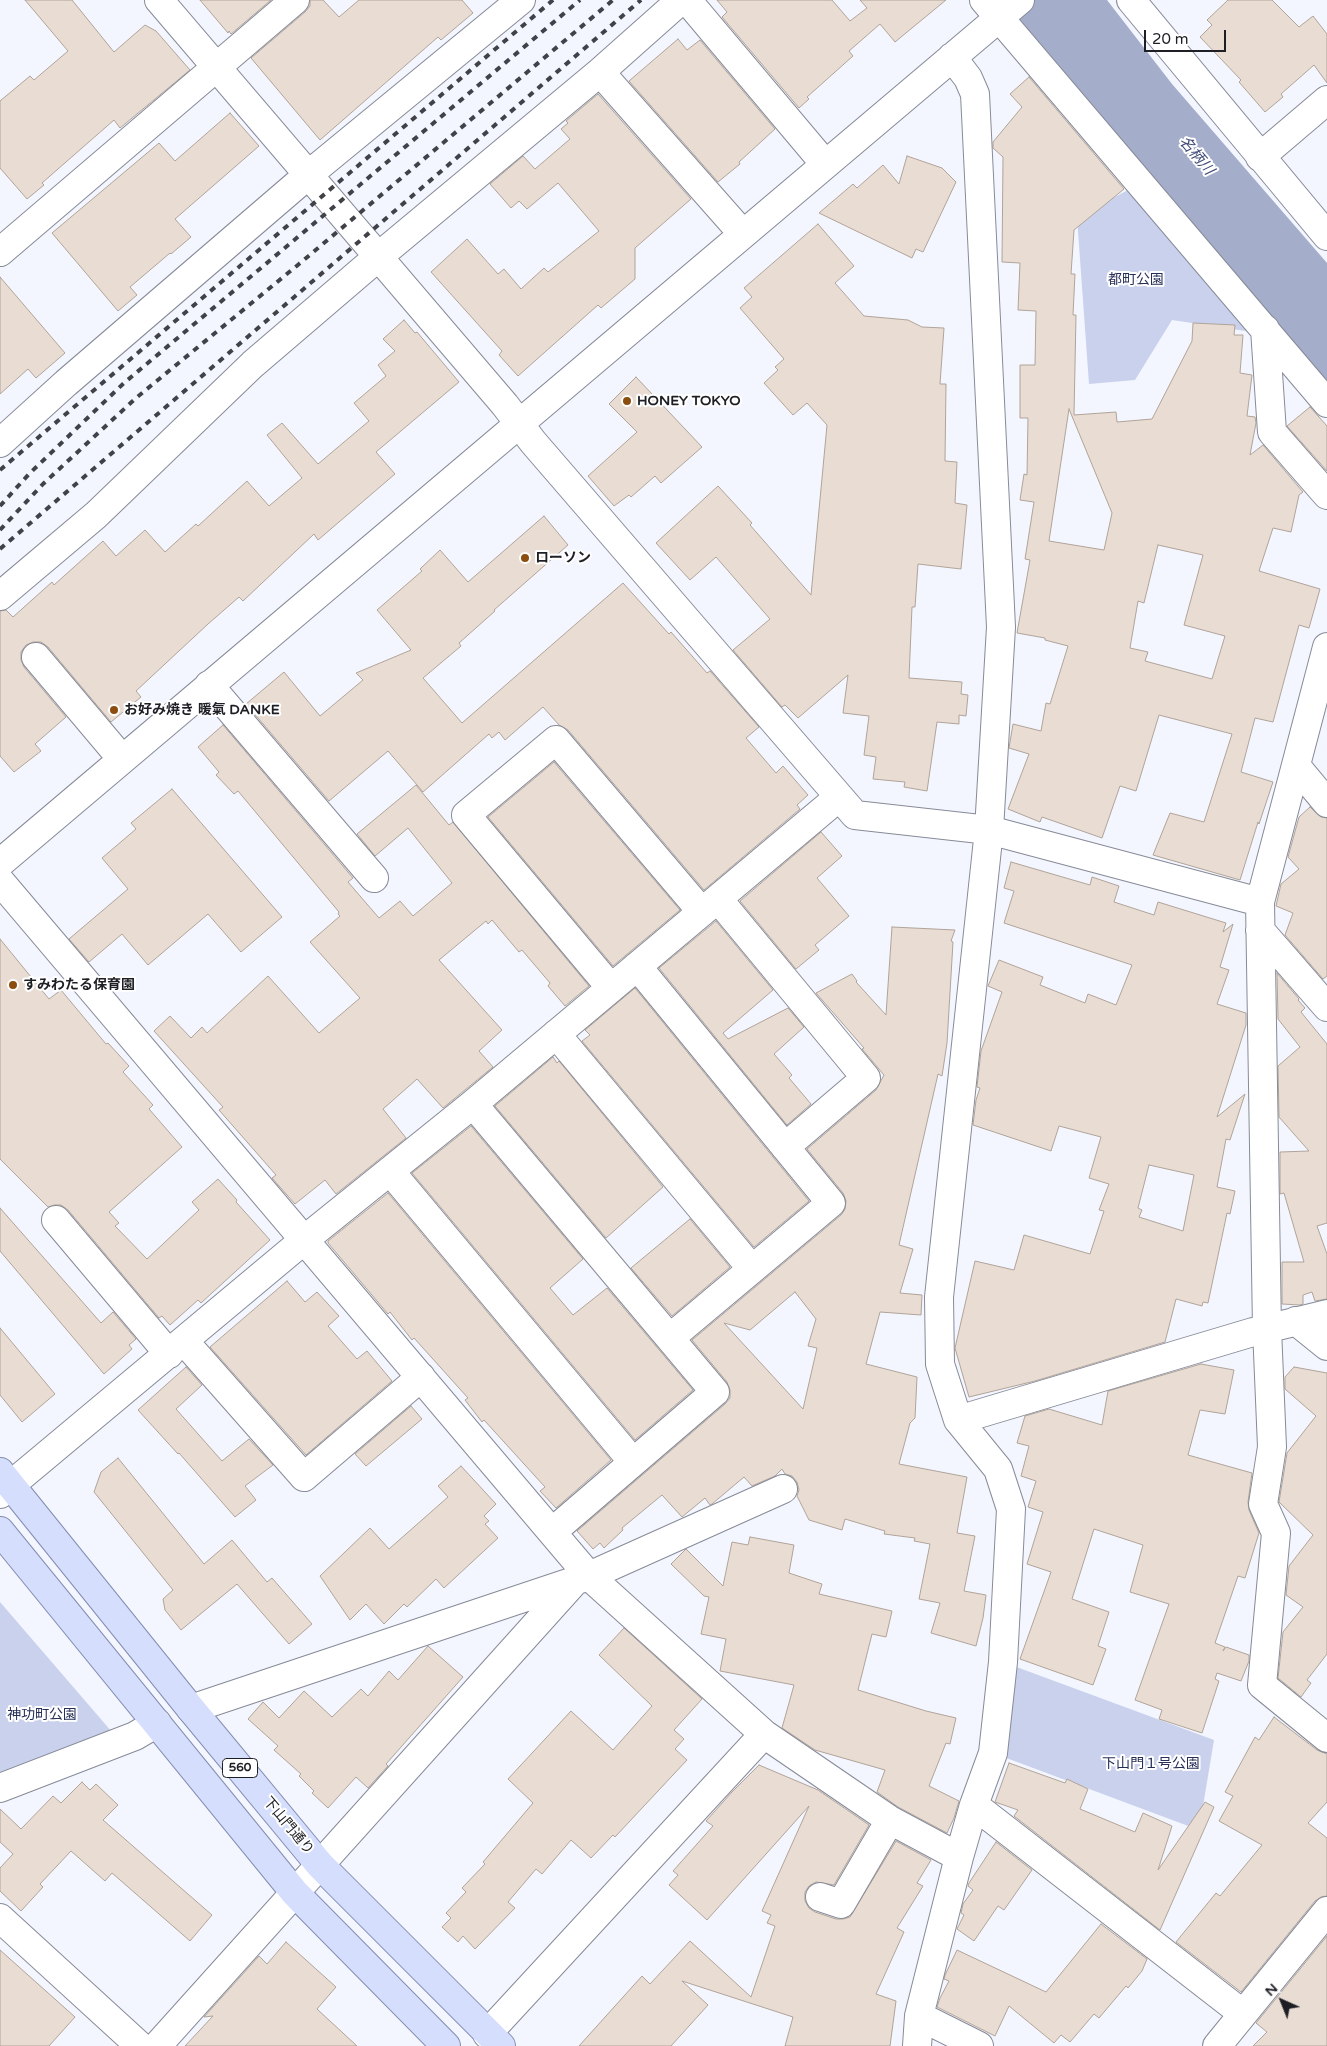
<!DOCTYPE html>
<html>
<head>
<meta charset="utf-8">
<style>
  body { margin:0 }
  #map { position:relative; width:1327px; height:2046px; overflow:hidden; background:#f3f6fe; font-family:"Varela Round",sans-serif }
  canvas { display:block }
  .north { position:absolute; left:1257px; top:1976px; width:50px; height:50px; -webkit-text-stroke:4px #fff; paint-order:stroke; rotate:316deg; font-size:14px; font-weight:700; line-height:20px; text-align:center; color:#1d1f24 }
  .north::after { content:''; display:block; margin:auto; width:18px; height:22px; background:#1d1f24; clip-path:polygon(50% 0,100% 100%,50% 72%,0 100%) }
  .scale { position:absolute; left:1144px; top:30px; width:82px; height:22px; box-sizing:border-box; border:2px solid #1d1f24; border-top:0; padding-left:6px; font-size:15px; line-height:18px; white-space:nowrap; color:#1d1f24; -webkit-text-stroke:4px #fff; paint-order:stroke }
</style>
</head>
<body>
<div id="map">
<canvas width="1327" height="2046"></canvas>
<div class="north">N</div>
<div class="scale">20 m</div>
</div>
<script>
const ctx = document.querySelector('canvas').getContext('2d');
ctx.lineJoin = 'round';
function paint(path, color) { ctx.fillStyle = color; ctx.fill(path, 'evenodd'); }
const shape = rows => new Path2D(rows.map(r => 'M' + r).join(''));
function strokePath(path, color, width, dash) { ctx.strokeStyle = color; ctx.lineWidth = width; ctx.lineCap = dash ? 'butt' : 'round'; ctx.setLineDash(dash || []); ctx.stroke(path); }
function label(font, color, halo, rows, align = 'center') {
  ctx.font = font + ' "Varela Round","Noto Sans JP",sans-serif'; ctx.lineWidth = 4; ctx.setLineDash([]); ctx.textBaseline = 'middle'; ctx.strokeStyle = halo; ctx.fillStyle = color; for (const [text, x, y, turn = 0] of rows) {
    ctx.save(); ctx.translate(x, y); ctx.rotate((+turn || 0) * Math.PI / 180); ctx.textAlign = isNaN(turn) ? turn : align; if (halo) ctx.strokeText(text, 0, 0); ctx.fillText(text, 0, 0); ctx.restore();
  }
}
const green = shape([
  [1128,190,1259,333,1172,320,1135,380,1089,384,1077,217],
  [0,1602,112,1732,0,1775],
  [1003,1662,1214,1740,1199,1830,993,1753]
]);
const water = shape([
  [996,0,1107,0,1172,84,1327,263,1327,393]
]);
const building = shape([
  [25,0,72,0,114,52,145,25,156,31,190,70,120,128,114,120,42,183,44,185,27,199,0,168,0,101,30,76,34,80,68,51,25,0],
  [200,0,271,0,231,34,229,31,228,33,200,0],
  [310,0,323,0,339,17,359,0,462,0,473,13,441,40,438,37,320,140,251,58,305,12,310,6,310,0],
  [717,0,832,0,850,21,867,8,860,0,946,0,895,42,880,24,849,51,853,56,807,97,809,99,799,108,722,17,727,12,717,0],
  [1228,0,1272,0,1299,27,1313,16,1327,34,1327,83,1314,65,1281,94,1283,97,1265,112,1239,82,1241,80,1200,37,1212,25,1207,20,1228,0],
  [678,39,687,50,700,40,775,129,739,162,740,164,718,182,629,81,678,39],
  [1029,77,1124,189,1074,230,1071,274,1075,274,1073,315,1076,315,1074,415,1116,412,1117,422,1152,419,1192,341,1193,323,1235,325,1234,335,1243,335,1240,373,1252,375,1247,416,1255,417,1256,423,1250,455,1263,445,1303,492,1299,495,1291,532,1273,528,1259,571,1320,589,1309,628,1299,625,1273,722,1255,718,1241,772,1273,782,1259,824,1258,822,1240,880,1153,855,1170,813,1204,822,1232,734,1159,715,1136,791,1120,786,1102,838,1042,817,1040,822,1008,809,1029,754,1009,748,1013,724,1041,731,1046,703,1050,704,1068,646,1045,640,1045,638,1017,633,1030,560,1025,559,1034,502,1020,500,1024,474,1027,475,1028,418,1020,418,1020,365,1035,365,1036,311,1018,310,1020,263,1002,262,1003,157,993,148,993,142,1022,107,1010,94,1029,77],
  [1069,409,1112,513,1104,550,1049,541,1069,409],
  [1158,545,1203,555,1184,625,1225,636,1212,679,1145,661,1148,652,1130,648,1138,601,1144,603,1158,545],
  [598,94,691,199,635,248,635,279,601,308,598,305,518,376,499,355,502,351,431,272,467,239,498,274,504,269,521,289,544,268,548,272,599,231,558,183,527,209,519,201,511,208,490,184,523,156,535,169,570,139,561,129,568,123,566,121,598,94],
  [230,113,259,146,175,219,191,237,171,254,170,253,130,287,137,295,118,311,52,233,159,143,175,161,230,113],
  [907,156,942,168,956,182,923,252,916,249,912,258,819,213,853,184,857,188,883,165,899,184,907,156],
  [818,224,854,266,835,283,864,316,908,320,922,327,944,328,940,384,946,384,945,461,957,462,955,503,967,505,961,569,918,564,915,607,912,607,909,678,962,682,961,694,968,695,966,716,959,715,959,724,937,722,927,791,904,787,905,782,873,779,876,757,864,755,869,716,843,713,848,675,798,718,785,705,782,707,733,650,770,619,716,557,690,580,656,543,718,486,752,523,750,525,811,595,827,425,807,403,793,415,764,383,778,370,775,367,784,359,740,308,752,297,744,288,818,224],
  [0,277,65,353,36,378,28,369,0,394,0,277],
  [404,320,415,333,417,332,459,382,376,452,395,474,318,540,314,534,243,601,239,597,208,624,136,691,141,697,111,722,48,647,41,642,33,642,26,645,21,652,21,660,24,667,66,717,35,744,41,751,14,772,0,756,0,611,6,610,13,617,52,582,54,585,103,541,116,556,145,530,165,552,196,524,198,526,247,481,269,506,302,478,267,435,282,423,318,464,369,421,354,403,386,376,378,365,395,351,383,339,404,320],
  [636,377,702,447,661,483,655,476,631,497,629,495,614,506,588,476,637,432,609,404,636,377],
  [1310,407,1327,426,1327,471,1287,426,1310,407],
  [544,516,568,545,494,610,495,611,459,643,461,646,423,678,462,723,623,583,669,634,671,632,707,673,710,671,759,727,746,738,776,773,783,766,808,795,797,805,800,809,704,890,568,730,559,725,543,707,505,740,499,732,492,738,489,734,423,792,388,751,329,801,246,704,284,672,320,716,363,680,356,673,411,650,377,610,422,571,420,569,440,550,468,582,544,516],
  [223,725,353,878,348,882,379,918,400,901,413,916,452,883,408,828,375,856,357,834,416,785,449,825,453,822,589,986,565,1006,548,986,550,983,522,950,519,952,492,920,488,924,486,921,439,960,502,1030,479,1051,493,1067,443,1108,417,1079,383,1109,406,1138,336,1194,325,1180,295,1204,272,1178,276,1175,219,1110,223,1107,154,1031,170,1016,191,1038,202,1027,207,1033,268,976,319,1033,360,998,310,942,340,916,338,914,339,912,238,791,234,794,216,775,219,772,198,747,223,725],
  [554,762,680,910,613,966,488,817,554,762],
  [172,789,282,917,241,952,208,914,148,965,122,934,89,962,69,939,128,889,102,858,136,829,131,823,172,789],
  [1310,807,1321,817,1327,818,1327,976,1323,979,1285,935,1293,913,1276,906,1281,884,1299,869,1288,857,1299,817,1310,807],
  [821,832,842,856,817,878,849,916,815,945,819,950,796,969,740,901,821,832],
  [1011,862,1090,885,1092,877,1119,886,1114,902,1154,915,1158,902,1226,923,1223,932,1233,924,1220,967,1229,970,1217,1004,1246,1013,1246,1025,1217,1117,1245,1094,1230,1140,1226,1139,1217,1187,1235,1191,1230,1214,1227,1213,1208,1303,1203,1302,1202,1306,1176,1299,1165,1342,1035,1381,969,1397,955,1348,975,1261,1014,1270,1024,1235,1090,1254,1104,1211,1099,1210,1109,1184,1089,1178,1101,1137,1059,1126,1051,1151,973,1125,976,1100,980,1088,977,1087,981,1051,1002,992,988,986,999,960,1043,977,1040,985,1085,1003,1088,994,1116,1005,1132,965,1004,923,1014,891,1004,888,1011,862],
  [1149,1165,1194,1175,1183,1231,1139,1217,1142,1210,1138,1208,1149,1165],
  [716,921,773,990,723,1033,728,1039,788,1008,804,1027,774,1054,792,1075,789,1078,811,1104,787,1125,659,968,716,921],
  [892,927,955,930,951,941,953,942,947,1043,942,1076,938,1074,899,1245,913,1249,900,1293,922,1295,921,1315,880,1312,866,1364,917,1377,915,1418,910,1423,899,1464,967,1477,957,1533,975,1536,964,1591,986,1595,983,1618,976,1646,931,1633,940,1603,919,1599,930,1544,914,1541,915,1538,884,1534,885,1531,845,1519,842,1530,809,1520,797,1496,799,1490,797,1482,792,1476,785,1474,782,1469,775,1476,752,1486,744,1477,712,1504,710,1505,705,1498,682,1517,662,1495,622,1528,623,1530,604,1548,600,1543,593,1549,577,1531,725,1404,730,1398,730,1390,727,1382,692,1340,841,1215,845,1209,846,1201,843,1193,807,1149,876,1090,884,1075,862,1049,864,1048,816,993,852,974,857,981,856,982,886,1015,892,927],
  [795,1292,816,1319,808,1346,817,1348,803,1409,724,1323,750,1330,795,1292],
  [0,939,49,999,61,990,106,1044,108,1043,129,1066,123,1072,153,1105,149,1109,182,1147,109,1212,119,1223,115,1226,147,1259,199,1210,192,1202,218,1179,237,1200,236,1202,270,1240,201,1303,198,1300,170,1325,162,1316,159,1318,68,1210,61,1205,54,1205,48,1207,0,1159,0,939],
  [1277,973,1299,999,1298,1000,1305,1008,1301,1012,1327,1044,1327,1223,1317,1226,1327,1254,1327,1299,1315,1301,1312,1292,1303,1295,1303,1304,1300,1305,1282,1304,1282,1262,1304,1262,1284,1193,1280,1194,1280,1152,1309,1151,1279,1117,1278,1066,1300,1047,1278,1019,1277,973],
  [635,988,809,1201,754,1247,582,1041,590,1035,585,1030,635,988],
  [553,1057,557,1063,559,1061,663,1187,606,1238,495,1106,553,1057],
  [471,1126,583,1259,550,1288,573,1315,607,1288,693,1390,635,1440,412,1173,471,1126],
  [388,1193,611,1460,556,1508,540,1491,545,1487,484,1420,482,1422,465,1400,468,1398,414,1338,412,1340,390,1312,388,1314,328,1243,328,1241,388,1193],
  [0,1208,101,1323,113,1312,136,1339,129,1345,132,1349,104,1374,0,1251,0,1208],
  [690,1219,730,1267,672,1316,631,1268,690,1219],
  [287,1281,305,1302,317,1292,339,1316,328,1326,357,1359,367,1351,392,1381,306,1455,210,1347,287,1281],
  [0,1328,55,1394,22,1422,0,1395,0,1328],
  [1201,1364,1234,1370,1225,1414,1200,1410,1188,1455,1252,1473,1248,1502,1249,1510,1259,1533,1245,1578,1238,1576,1215,1643,1225,1647,1223,1651,1226,1647,1249,1655,1249,1661,1241,1681,1217,1673,1215,1679,1219,1681,1202,1733,1159,1719,1162,1710,1135,1700,1169,1604,1130,1592,1143,1545,1094,1529,1072,1599,1109,1612,1098,1646,1106,1649,1093,1685,1020,1659,1051,1572,1027,1564,1043,1512,1028,1507,1036,1481,1021,1476,1029,1446,1017,1443,1025,1416,1049,1409,1102,1425,1108,1391,1201,1364],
  [186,1367,202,1385,176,1409,222,1461,249,1439,273,1465,245,1486,256,1500,235,1517,179,1453,178,1454,138,1410,186,1367],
  [1294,1367,1327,1373,1327,1654,1307,1680,1311,1683,1301,1697,1278,1678,1283,1632,1303,1607,1286,1595,1289,1566,1313,1535,1279,1502,1287,1453,1316,1416,1285,1389,1285,1377,1294,1367],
  [411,1406,422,1419,366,1466,355,1454,411,1406],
  [118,1458,204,1564,232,1540,267,1582,272,1578,312,1624,289,1644,237,1584,181,1630,165,1610,163,1599,173,1590,94,1492,101,1472,118,1458],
  [461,1466,496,1504,484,1516,489,1521,485,1524,498,1538,444,1588,436,1579,407,1607,404,1604,384,1624,366,1604,350,1620,320,1576,370,1528,389,1549,448,1497,438,1486,461,1466],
  [750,1537,794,1545,789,1573,822,1584,819,1594,892,1611,886,1637,872,1634,858,1690,926,1711,956,1718,950,1744,946,1743,929,1786,959,1801,954,1818,947,1833,898,1807,877,1792,885,1770,815,1750,782,1728,794,1685,720,1671,726,1639,701,1634,709,1597,704,1596,671,1564,686,1549,723,1586,732,1542,748,1545,750,1537],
  [624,1628,702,1699,674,1730,684,1739,675,1749,687,1760,615,1837,613,1835,591,1858,571,1840,542,1874,536,1869,508,1902,515,1908,475,1949,463,1936,458,1942,442,1927,451,1918,446,1913,466,1892,462,1888,485,1864,483,1862,533,1803,508,1779,571,1711,613,1750,652,1706,599,1655,624,1628],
  [428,1646,463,1677,386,1764,388,1766,368,1788,356,1777,328,1808,312,1793,314,1791,299,1776,301,1774,274,1750,278,1746,248,1719,263,1702,279,1718,304,1691,332,1717,361,1689,368,1696,389,1671,398,1680,428,1646],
  [1274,1717,1317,1750,1327,1754,1327,1802,1308,1823,1327,1838,1327,1896,1321,1897,1315,1901,1241,1992,1176,1942,1216,1893,1220,1896,1262,1845,1219,1821,1233,1796,1225,1792,1255,1737,1259,1740,1274,1717],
  [1009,1763,1065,1783,1067,1779,1088,1789,1080,1809,1135,1832,1143,1813,1172,1826,1158,1870,1205,1802,1214,1807,1160,1930,1014,1816,1018,1810,995,1802,1009,1763],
  [759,1765,818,1790,869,1825,834,1885,816,1882,809,1886,805,1892,805,1901,809,1908,815,1912,836,1919,843,1919,850,1917,896,1841,931,1860,917,1883,923,1886,897,1928,904,1932,876,1994,896,2001,890,2046,785,2046,793,2017,682,1981,708,2005,671,2046,579,2046,642,1976,650,1984,690,1941,751,1997,775,1926,767,1923,771,1915,762,1911,809,1806,707,1920,669,1885,678,1875,673,1871,713,1826,706,1821,732,1792,759,1765],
  [82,1782,90,1790,96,1784,118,1805,103,1820,212,1915,190,1941,112,1873,105,1881,71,1851,40,1884,43,1887,21,1911,0,1891,0,1868,13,1854,0,1842,0,1809,21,1829,53,1796,61,1803,82,1782],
  [996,1842,1032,1870,1004,1910,998,1906,974,1941,957,1929,964,1915,961,1913,963,1904,973,1890,968,1886,969,1883,996,1842],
  [1101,1924,1147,1959,1142,1971,1128,1988,1126,1986,1099,2018,1094,2014,1070,2042,1061,2035,1054,2043,1009,2006,995,2036,937,2007,940,1998,949,1981,944,1979,945,1975,957,1950,1046,1992,1101,1924],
  [1327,1936,1327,2046,1253,2046,1267,2032,1256,2023,1327,1936],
  [286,1942,336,1987,317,2009,357,2046,185,2046,213,2016,204,2017,259,1956,267,1964,286,1942],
  [0,1950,75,2017,49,2046,0,2046,0,1950]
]);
const minor = shape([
  [159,0,505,405,533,442,855,815,989,830,1260,902],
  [687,0,825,164],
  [984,0,1327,403],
  [1131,0,1327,236],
  [600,72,743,234],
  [1260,157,1327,100],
  [0,252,295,0],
  [1265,329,1272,432,1327,495],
  [0,443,66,383,308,175,521,0],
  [0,596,96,515,253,364,378,257,600,72,681,0],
  [1327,647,1260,902,1267,1329,1272,1447,1263,1504,1276,1533,1262,1685,1327,1738],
  [36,657,122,759],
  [209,685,374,878],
  [1296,766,1327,803],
  [0,863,1020,0],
  [0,881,589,1576,764,1734,890,1820,959,1857],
  [718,899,866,1078,785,1147],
  [1260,930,1327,1007],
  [637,966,831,1203,670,1338],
  [611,988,466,815,556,740,702,912],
  [556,1034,752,1269],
  [473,1104,715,1392,552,1532],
  [390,1171,633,1462],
  [56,1220,169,1354],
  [1296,1321,1327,1346],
  [184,1341,304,1477,421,1377],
  [958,1420,1253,1332,1327,1314],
  [0,1494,304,1240,473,1104,839,797],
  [191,1709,589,1576,783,1489],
  [0,1788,135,1736,157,1723],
  [974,1805,1242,2013],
  [820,1897,841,1904,890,1820],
  [0,1918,140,2046],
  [919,2016,979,2046],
  [487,2034,764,1734],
  [157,2046,575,1581],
  [917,2046,919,2016,959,1857,974,1805,993,1753,1003,1662,1011,1509,998,1469,958,1420,940,1364,939,1297,989,830,1001,627,975,94,968,78,952,57],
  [1217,2046,1327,1911]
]);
const major = shape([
  [0,1472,191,1709,320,1865,501,2046],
  [0,1531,295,1893,446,2046]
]);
const rail = shape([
  [0,470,553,0],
  [0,506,29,474,124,383,580,0],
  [0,530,43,484,136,398,299,264,613,0],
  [0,549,641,0]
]);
const markers = [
  [627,401,5,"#8b4e0f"],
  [525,558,5,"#8b4e0f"],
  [114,710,5,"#8b4e0f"],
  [13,985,5,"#8b4e0f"]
];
const shields = [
  [240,1768,35]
];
const shieldNames = [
  ["560",240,1768]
];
const parkNames = [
  ["都町公園",1136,280],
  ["神功町公園",42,1715],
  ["下山門１号公園",1151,1764]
];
const poiNames = [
  ["HONEY TOKYO",637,401],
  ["ローソン",535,558],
  ["お好み焼き 暖氣 DANKE",124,710],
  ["すみわたる保育園",23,985]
];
const streetNames = [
  ["下山門通り",288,1826,50]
];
const waterNames = [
  ["名柄川",1196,156,50]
];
paint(green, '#c9d1ed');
paint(water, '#a4adca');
paint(building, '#e9dcd2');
strokePath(building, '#b0a399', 1);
strokePath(minor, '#878b98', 30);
strokePath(major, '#838db0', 30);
strokePath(minor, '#fff', 28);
strokePath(major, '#d6defd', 28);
strokePath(rail, '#404248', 4, [6, 6]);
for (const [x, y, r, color] of markers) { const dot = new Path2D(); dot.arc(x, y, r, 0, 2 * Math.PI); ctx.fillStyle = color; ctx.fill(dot); strokePath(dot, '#fff', 2); }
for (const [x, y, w] of shields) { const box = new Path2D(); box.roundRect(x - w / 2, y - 9.5, w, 19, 4); ctx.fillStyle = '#fff'; ctx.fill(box); strokePath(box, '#1d1f24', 1); }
label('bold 12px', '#1d1f24', null, shieldNames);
label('14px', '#272f58', '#fff', parkNames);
label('bold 14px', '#1d1f24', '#fff', poiNames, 'left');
label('14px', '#1d1f24', '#fff', streetNames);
label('italic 15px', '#424c78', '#fff', waterNames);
</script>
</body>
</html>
